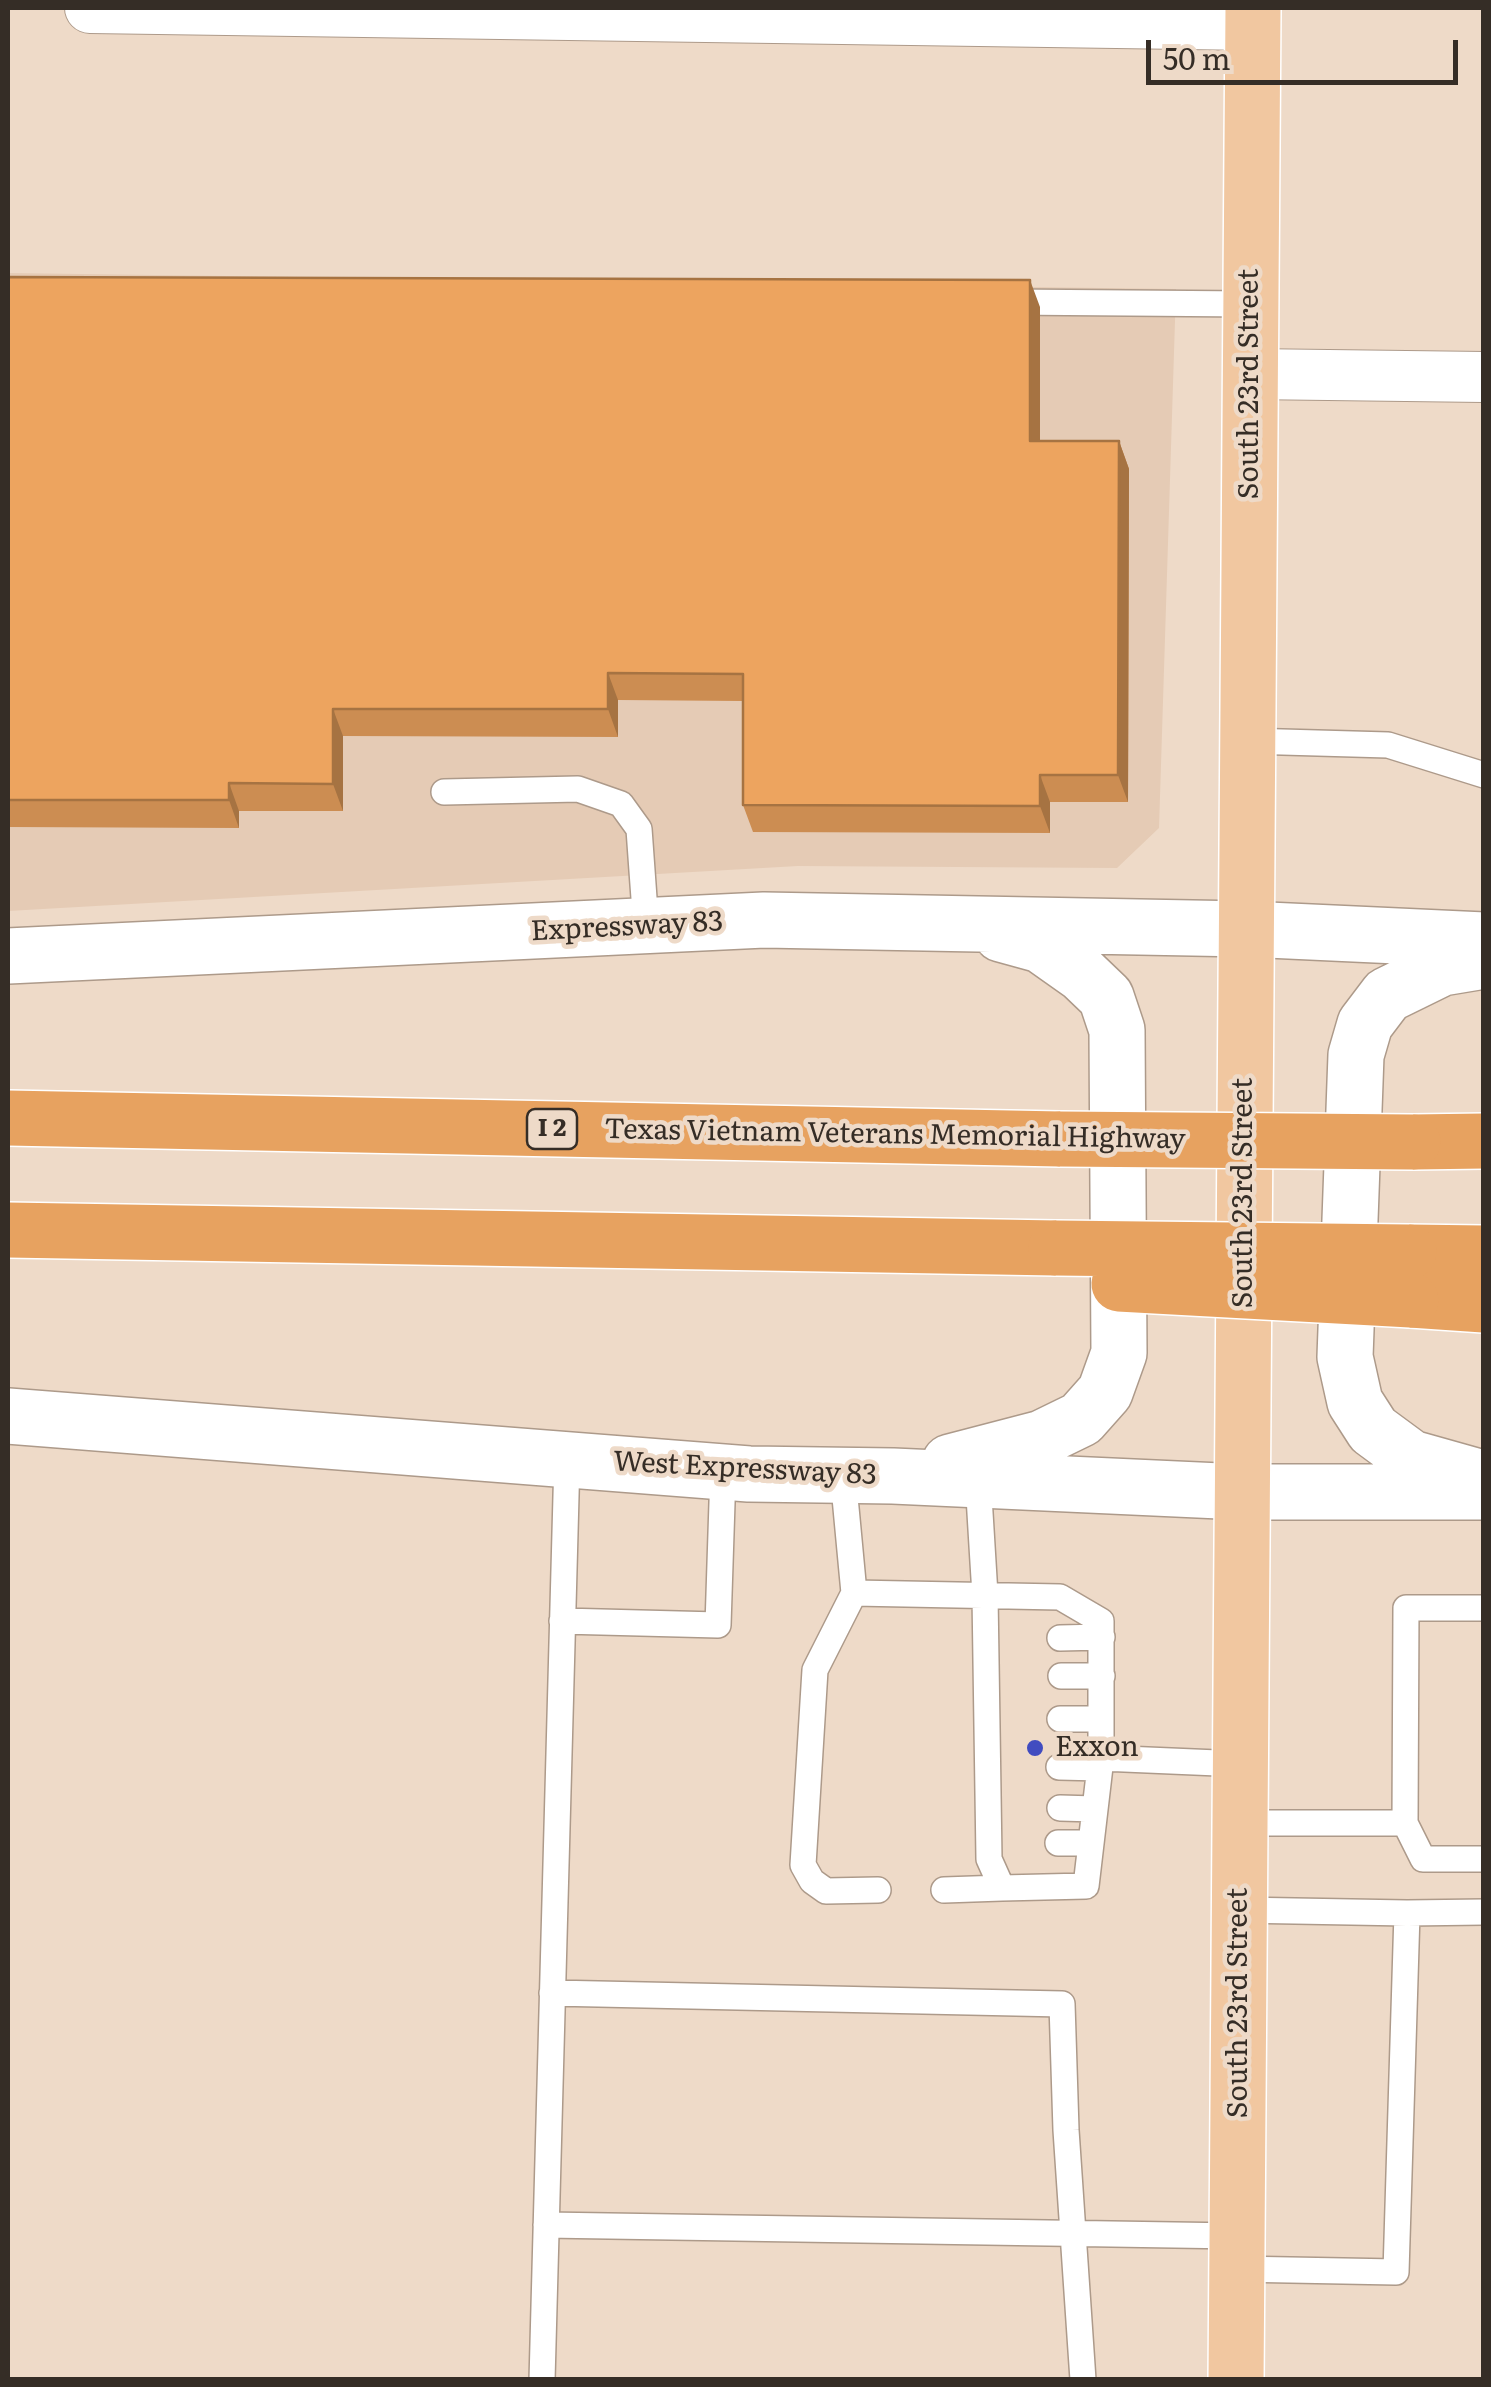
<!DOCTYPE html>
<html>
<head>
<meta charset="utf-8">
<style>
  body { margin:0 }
  #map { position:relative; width:1491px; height:2387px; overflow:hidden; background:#eedac8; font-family:Literata,serif }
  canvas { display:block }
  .frame { position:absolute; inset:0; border:10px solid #352d26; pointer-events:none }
  .scale { position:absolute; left:1146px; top:40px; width:312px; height:45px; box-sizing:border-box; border:5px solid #352d26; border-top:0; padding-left:12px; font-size:30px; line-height:35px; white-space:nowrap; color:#352d26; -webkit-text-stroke:8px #eedac8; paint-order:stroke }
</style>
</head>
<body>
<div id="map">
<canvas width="1491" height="2387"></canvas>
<div class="frame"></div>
<div class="scale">50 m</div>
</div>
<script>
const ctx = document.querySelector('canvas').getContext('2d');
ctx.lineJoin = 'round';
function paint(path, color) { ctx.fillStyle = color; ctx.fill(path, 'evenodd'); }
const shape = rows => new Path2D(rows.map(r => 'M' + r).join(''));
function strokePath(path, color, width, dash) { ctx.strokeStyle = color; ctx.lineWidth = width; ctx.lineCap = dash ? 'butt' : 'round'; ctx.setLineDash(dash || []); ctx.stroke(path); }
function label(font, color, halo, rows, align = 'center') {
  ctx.font = font + ' Literata,serif'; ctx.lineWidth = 9; ctx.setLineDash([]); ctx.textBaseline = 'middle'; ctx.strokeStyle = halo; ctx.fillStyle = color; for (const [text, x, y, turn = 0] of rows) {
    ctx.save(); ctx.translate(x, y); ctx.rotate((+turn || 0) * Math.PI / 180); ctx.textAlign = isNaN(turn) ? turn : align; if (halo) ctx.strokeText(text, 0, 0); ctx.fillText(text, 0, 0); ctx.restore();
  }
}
const built = shape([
  [8,273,1176,289,1159,828,1117,868,798,866,8,911]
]);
const service = shape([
  [1007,302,1250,304],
  [1247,741,1388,745,1484,775],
  [444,792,578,789,621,804,639,829,646,926],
  [843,1476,854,1593,815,1670,803,1865,812,1881,826,1891,878,1890],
  [978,1480,985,1595,989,1859,1002,1888,1086,1886,1101,1758],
  [854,1593,1060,1597,1101,1621,1101,1758,1241,1764],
  [562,1621,718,1625,723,1472],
  [1060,1638,1102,1637],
  [1061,1676,1102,1676],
  [1060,1719,1101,1719],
  [1059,1767,1100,1768],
  [1060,1808,1095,1809],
  [1240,1823,1405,1823,1406,1608,1484,1608],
  [1405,1823,1423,1859,1484,1859],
  [1058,1843,1091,1843],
  [944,1890,1002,1888],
  [1407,1913,1484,1912],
  [552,1993,1062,2004,1066,2130,1083,2380],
  [546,2225,1237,2236],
  [1237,2269,1396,2272,1407,1913,1239,1910],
  [542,2380,567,1459]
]);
const minor = shape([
  [90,8,1253,25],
  [1250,374,1484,377]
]);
const secondary = shape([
  [8,956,764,920,1246,929,1484,940],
  [8,1416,749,1474,893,1476,1242,1492,1484,1492],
  [950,1462,1042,1438,1081,1419,1105,1392,1119,1353,1117,1030,1106,997,1082,974,1041,945,1001,934],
  [1475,1476,1411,1458,1373,1430,1355,1402,1345,1357,1356,1055,1365,1024,1387,995,1442,968,1484,961]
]);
const primary = shape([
  [1236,2380,1253,8]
]);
const motorway = shape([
  [8,1118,1060,1139],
  [1413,1142,1484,1141],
  [8,1230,1056,1248],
  [1409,1252,1484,1253],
  [1411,1300,1484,1305]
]);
const motorwayBridge = shape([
  [1060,1139,1413,1142],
  [1056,1248,1409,1252],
  [1119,1284,1411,1300]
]);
const wall = shape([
  [8,277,1040,307,1040,441,1119,441,1129,469,1128,802,1050,802,1050,833,753,832,743,805,743,701,618,700,618,737,343,736,343,811,239,811,239,828,8,827]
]);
const shadedWall = shape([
  [1030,280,1040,307,1040,469,1030,441],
  [1119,441,1129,469,1128,802,1118,775],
  [608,673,618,700,618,737,608,709],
  [333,709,343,736,343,811,333,784],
  [1040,775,1050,802,1050,833,1040,806],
  [229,783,239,811,239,828,229,800]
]);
const building = shape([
  [8,277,1030,280,1030,441,1119,441,1118,775,1040,775,1040,806,743,805,743,674,608,673,608,709,333,709,333,784,229,783,229,800,8,800,8,277]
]);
const markers = [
  [1035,1748,10,"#414cc0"]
];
const shields = [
  [552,1129,50]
];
const shieldNames = [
  ["I 2",552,1129]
];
const streetNames = [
  ["South 23rd Street",1250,384,-90],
  ["Expressway 83",627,927,-3],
  ["Texas Vietnam Veterans Memorial Highway",895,1135,1],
  ["South 23rd Street",1244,1193,-90],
  ["West Expressway 83",745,1469,3],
  ["South 23rd Street",1239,2003,-90]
];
const poiNames = [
  ["Exxon",1055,1748]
];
paint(built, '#e5cbb5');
strokePath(service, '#ad9a8a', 28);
strokePath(minor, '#ad9a8a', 52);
strokePath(secondary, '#ad9a8a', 58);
strokePath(primary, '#fff', 58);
strokePath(motorway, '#fff', 58);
strokePath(service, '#fff', 25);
strokePath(minor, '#fff', 50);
strokePath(secondary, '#fff', 55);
strokePath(primary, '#f1c7a0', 55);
strokePath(motorway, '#e7a260', 55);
strokePath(motorwayBridge, '#fff', 58, []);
strokePath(motorwayBridge, '#e7a260', 55);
paint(wall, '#cc8d52');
paint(shadedWall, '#a67342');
paint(building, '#eda45f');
strokePath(building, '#a67342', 2.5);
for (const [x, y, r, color] of markers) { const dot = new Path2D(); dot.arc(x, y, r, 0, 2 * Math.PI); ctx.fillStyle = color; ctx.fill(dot); strokePath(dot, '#eedac8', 4); }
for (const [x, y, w] of shields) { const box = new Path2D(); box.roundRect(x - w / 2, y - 20, w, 40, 8); ctx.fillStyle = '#eedac8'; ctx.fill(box); strokePath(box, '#352d26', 2.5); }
label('bold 25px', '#352d26', null, shieldNames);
label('28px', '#352d26', '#eedac8', streetNames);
label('28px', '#352d26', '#eedac8', poiNames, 'left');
</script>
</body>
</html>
